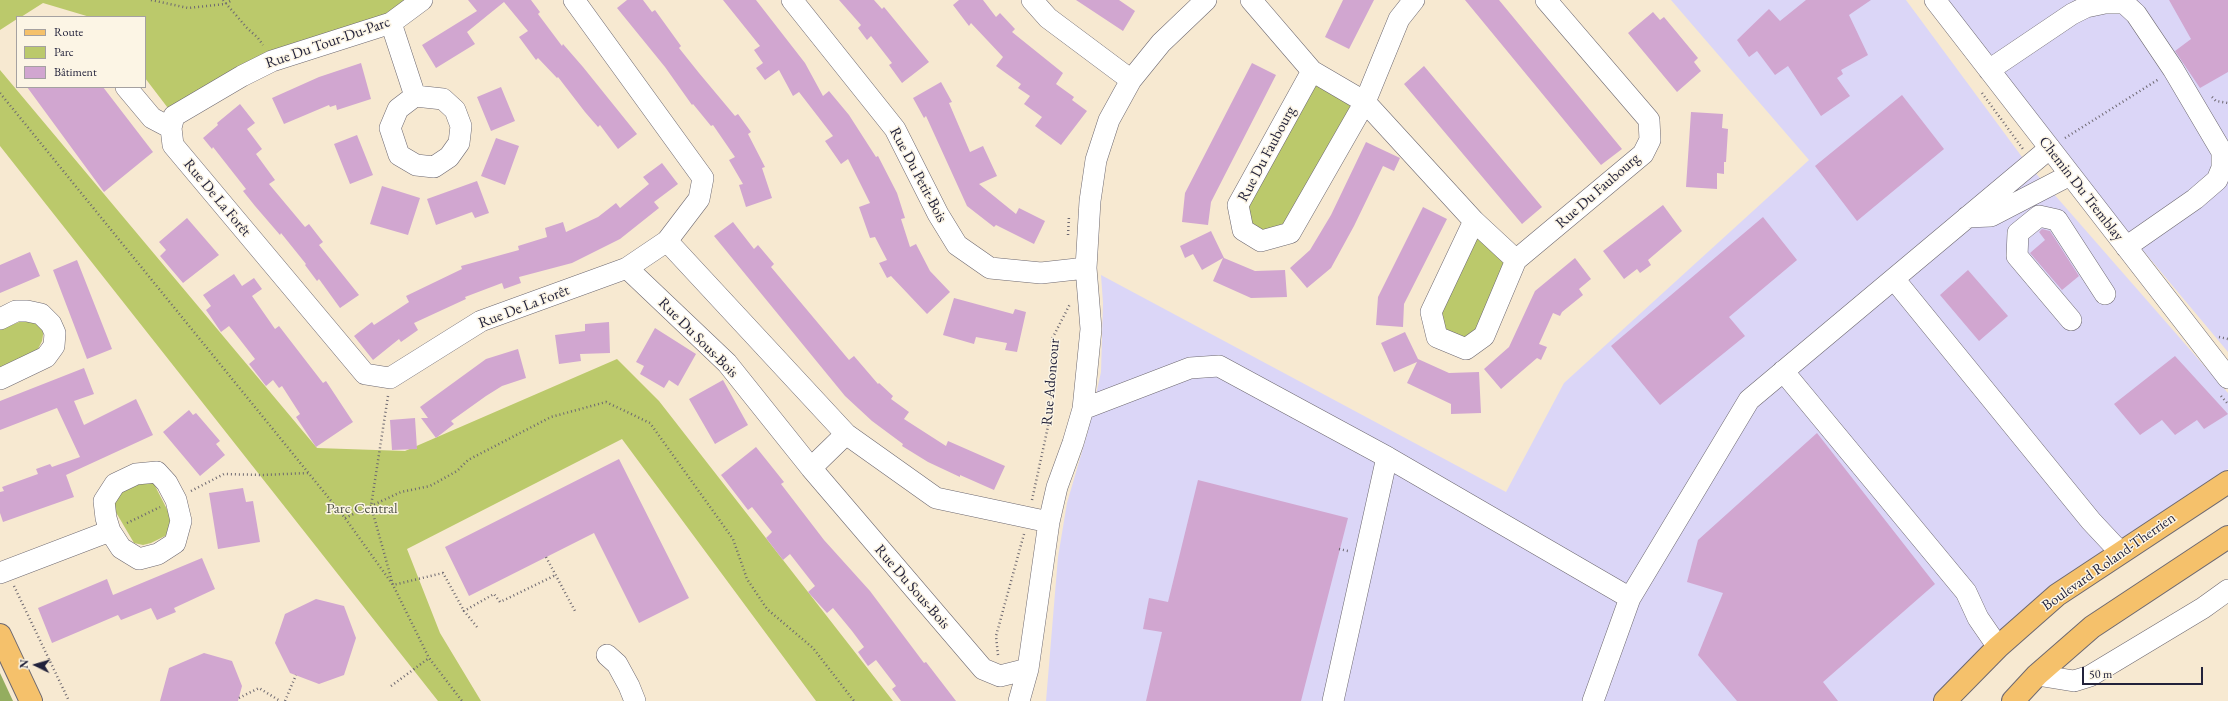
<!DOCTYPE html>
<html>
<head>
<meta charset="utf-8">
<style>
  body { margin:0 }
  #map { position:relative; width:2228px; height:701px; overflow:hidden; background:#f7e9d1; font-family:"EB Garamond",serif }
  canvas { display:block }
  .legend { position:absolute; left:16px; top:16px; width:130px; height:72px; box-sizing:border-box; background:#fcf5e5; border:1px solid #a5a1a1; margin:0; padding:5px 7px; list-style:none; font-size:12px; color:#22223b }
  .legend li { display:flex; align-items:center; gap:8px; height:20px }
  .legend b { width:20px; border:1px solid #a5a1a1 }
  .north { position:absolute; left:16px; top:645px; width:40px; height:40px; -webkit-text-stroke:3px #fcf5e5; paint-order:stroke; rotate:275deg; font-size:11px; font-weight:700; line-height:16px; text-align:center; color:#22223b }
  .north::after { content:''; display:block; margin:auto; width:14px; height:18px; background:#22223b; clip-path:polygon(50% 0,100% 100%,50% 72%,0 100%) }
  .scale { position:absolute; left:2082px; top:667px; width:121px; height:18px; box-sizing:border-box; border:2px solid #22223b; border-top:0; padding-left:5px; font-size:12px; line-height:14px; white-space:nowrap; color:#22223b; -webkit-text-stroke:3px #fcf5e5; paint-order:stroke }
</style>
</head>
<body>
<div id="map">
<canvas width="2228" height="701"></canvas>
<ul class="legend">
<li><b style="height:5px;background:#f5c16b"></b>Route</li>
<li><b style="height:11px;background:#bbc96b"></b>Parc</li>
<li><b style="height:11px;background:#d1a6d0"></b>Bâtiment</li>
</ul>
<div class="north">N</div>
<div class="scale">50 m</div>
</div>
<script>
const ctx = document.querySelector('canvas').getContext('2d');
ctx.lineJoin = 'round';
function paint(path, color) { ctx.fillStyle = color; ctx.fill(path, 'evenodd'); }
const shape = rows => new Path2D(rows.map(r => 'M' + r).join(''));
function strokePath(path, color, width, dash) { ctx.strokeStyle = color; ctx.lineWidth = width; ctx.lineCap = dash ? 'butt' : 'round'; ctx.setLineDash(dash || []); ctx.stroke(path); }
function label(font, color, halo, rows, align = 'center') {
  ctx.font = font + ' "EB Garamond",serif'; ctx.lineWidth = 3; ctx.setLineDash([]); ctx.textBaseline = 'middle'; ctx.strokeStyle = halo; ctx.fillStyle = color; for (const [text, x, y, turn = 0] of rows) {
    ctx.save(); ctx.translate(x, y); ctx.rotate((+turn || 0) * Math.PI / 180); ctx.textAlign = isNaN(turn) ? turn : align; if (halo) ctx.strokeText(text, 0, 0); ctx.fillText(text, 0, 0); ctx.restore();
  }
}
const built = shape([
  [1671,0,1906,0,2025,161,2228,393,2228,469,2078,567,2001,629,1937,701,1046,701,1058,557,1067,503,1088,431,1101,372,1103,303,1101,275,1506,492,1564,383,1809,160],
  [1947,0,2228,0,2228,352,2059,150]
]);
const green = shape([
  [0,0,422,0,272,61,174,116,145,78,145,17,90,17,43,3,21,17,17,17,17,19,0,30],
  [0,70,317,448,405,451,617,359,659,401,893,701,816,701,622,439,407,549,440,633,481,701,438,701,0,146],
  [1314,79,1358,103,1286,228,1262,236,1247,227,1243,206],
  [1476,229,1511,262,1480,333,1466,343,1441,333,1436,312],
  [24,320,35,320,44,329,42,341,37,351,0,368,0,330],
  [147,481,154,484,171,517,167,535,151,543,143,545,134,543,114,509,115,498,119,491]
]);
const forest = shape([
  [0,673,13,701,0,701]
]);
const building = shape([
  [468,0,531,0,540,12,538,14,562,46,563,44,583,67,637,134,618,149,600,125,598,127,585,112,558,77,557,78,538,58,536,60,519,37,528,31,504,2,467,32,475,44,436,68,422,45,477,11],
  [627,0,643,0,652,12,655,10,681,46,679,48,699,73,735,116,738,114,751,132,748,134,765,167,762,168,772,198,746,207,739,185,743,184,729,160,735,157,713,125,711,126,693,104,692,105,665,67,617,8],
  [723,0,756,0,805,63,823,96,829,91,849,115,876,157,878,156,897,193,905,218,901,219,910,247,916,244,930,271,950,292,927,314,891,276,887,278,879,263,887,260,875,237,870,238,859,207,870,203,848,159,841,164,825,141,833,136,799,92,793,96,779,70,765,80,756,68,763,63,754,50,760,46],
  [839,0,874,0,882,9,884,7,929,62,902,83,889,65,892,63,871,36,867,40,858,28,861,25],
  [959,0,983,0,996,17,1000,13,1015,29,1012,32,1063,73,1056,84,1074,97,1072,100,1087,111,1061,145,1035,126,1042,117,1024,104,1030,96,1018,88,1021,84,996,66,1003,57,971,23,969,26,953,5],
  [1076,0,1119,0,1135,11,1123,31],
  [1343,0,1374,0,1349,49,1325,37],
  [1465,0,1499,0,1622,149,1601,165],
  [1806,0,1871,0,1849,15,1868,55,1841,70,1843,74,1837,78,1850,96,1821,116,1788,66,1775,75,1757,51,1749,57,1737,40,1769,9,1780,21],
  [2169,0,2228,0,2228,72,2200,88,2175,51,2191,39],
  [1653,12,1660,20,1664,17,1698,58,1694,62,1701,71,1677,92,1628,33],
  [361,63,371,99,337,110,336,105,330,107,329,105,284,124,272,98,319,77],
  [1252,63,1276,75,1211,202,1208,225,1182,222,1185,193],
  [1424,66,1542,207,1522,224,1404,84],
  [941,82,952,102,949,103,970,152,983,146,997,176,979,184,1016,214,1019,208,1045,221,1034,244,996,225,994,227,967,206,926,116,924,118,913,98],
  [27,87,103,87,153,152,104,192],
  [501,87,515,121,491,131,477,97],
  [1902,95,1944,149,1857,221,1815,166],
  [240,104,255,123,247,129,262,149,256,154,275,180,269,184,305,227,309,224,323,242,319,245,359,295,340,308,319,279,317,281,305,265,306,264,281,233,280,235,255,206,243,191,246,189,213,147,212,149,203,138,218,125,217,123],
  [1691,112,1723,114,1722,128,1728,129,1726,162,1724,162,1724,174,1717,173,1717,189,1686,187],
  [357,135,373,175,350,184,334,144],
  [496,138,519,146,505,185,481,176],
  [1366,142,1400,158,1394,171,1383,166,1354,226,1331,268,1307,288,1290,268,1310,250,1331,215],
  [662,163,678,184,654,202,659,208,620,239,572,263,519,277,521,283,504,289,502,283,465,297,466,299,414,323,418,330,401,342,399,339,373,360,354,336,372,322,374,325,409,302,406,296,462,269,461,266,519,250,518,246,547,237,545,228,563,222,566,232,598,217,616,203,620,208,649,184,643,177],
  [477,181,489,213,475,218,472,212,436,225,427,199],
  [382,186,420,198,408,235,370,224],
  [1663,205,1682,231,1648,260,1651,265,1640,273,1637,269,1624,279,1603,251],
  [1423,207,1447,219,1404,304,1403,327,1376,325,1378,297],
  [1763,217,1797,260,1729,317,1745,336,1660,405,1611,346],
  [187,218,219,255,183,283,160,256,166,250,159,242],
  [733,222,754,249,758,245,774,264,771,267,849,360,854,356,878,384,879,383,893,396,891,399,909,412,904,419,946,446,948,441,1005,466,994,490,960,475,960,477,928,462,902,446,903,444,872,421,845,396,714,236],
  [2042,229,2050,231,2079,276,2062,290,2030,253,2045,240,2039,232],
  [1211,231,1224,258,1255,271,1285,270,1287,297,1251,298,1213,281,1223,258,1202,270,1193,254,1185,258,1180,246],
  [30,252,40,276,0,293,0,265],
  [1575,258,1591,279,1579,289,1583,295,1562,312,1560,316,1553,313,1539,344,1547,347,1541,360,1537,358,1501,389,1484,369,1509,347,1535,291],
  [77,260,112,349,87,359,53,270],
  [1968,270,2008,316,1979,341,1940,295],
  [234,274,242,286,254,278,262,289,252,296,275,329,279,326,323,383,326,381,353,422,316,447,296,417,300,414,282,386,279,388,273,380,266,386,249,364,255,359,234,332,229,326,221,332,206,310,211,306,203,295],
  [954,298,1013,314,1015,309,1026,312,1017,352,1005,350,1007,343,976,337,974,344,943,335],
  [609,322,610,353,580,354,581,361,559,364,555,335,585,331,585,324],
  [655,328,696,354,678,386,669,380,664,388,640,374,644,366,636,362],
  [1405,332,1418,359,1449,373,1479,372,1481,413,1451,414,1451,404,1407,383,1417,362,1394,372,1381,343],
  [518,349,526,378,502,386,486,396,451,421,454,424,436,438,421,418,428,418,420,407,486,359],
  [2175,356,2228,414,2204,429,2197,420,2175,435,2162,420,2140,435,2114,404],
  [84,368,94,394,74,401,84,425,136,399,153,435,66,475,74,497,3,522,0,513,0,492,4,491,2,487,38,474,36,469,50,464,52,467,80,457,57,408,0,430,0,401],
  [723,380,748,425,715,444,689,399],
  [189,410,193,415,196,413,220,441,216,444,225,455,200,476,163,432],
  [415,418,417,449,392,450,390,420],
  [1817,433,1935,584,1823,682,1838,701,1737,701,1698,655,1723,593,1687,582,1698,540],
  [756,447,784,482,781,484,824,540,870,591,924,663,926,662,956,701,901,701,892,689,896,686,876,660,868,666,858,652,864,647,852,631,833,608,827,613,808,592,815,586,790,554,783,560,766,538,772,532,752,507,748,510,721,475],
  [619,459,689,598,639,623,594,533,469,596,445,547],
  [1198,480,1348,518,1301,701,1146,701,1162,632,1143,629,1149,598,1168,602],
  [243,488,246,502,253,501,260,542,218,549,209,493],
  [202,558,215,589,174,608,176,612,157,620,151,608,121,620,118,615,52,643,38,608,107,579,113,595],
  [316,599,344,606,356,638,344,675,319,684,290,673,275,643,285,614],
  [204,653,232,661,242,686,238,701,160,701,169,668]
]);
const path = shape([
  [151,0,188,8,225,4,232,0],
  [223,0,247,28,258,38,263,45],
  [0,93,345,518,393,585,429,658,462,701],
  [1982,93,2023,149],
  [2212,97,2216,101,2228,103],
  [2065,138,2159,79],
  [1068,235,1069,216],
  [2219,337,2228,339],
  [388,396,371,506,393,585,443,573,464,611],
  [2221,396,2228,404],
  [191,491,224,474,263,475,308,473],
  [1032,500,1052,408,1052,339,1070,304],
  [345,518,401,492,430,486,457,471,468,460,551,417,606,402,650,423,733,539,747,579,767,609,813,648,854,701],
  [127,523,160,507],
  [1339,549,1348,551],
  [546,557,576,613],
  [14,586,69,701],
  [477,627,464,611,494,594,500,602,556,575],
  [998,655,996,636,1024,534],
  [391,686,429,658],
  [239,698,259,688,280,701],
  [285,701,296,675]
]);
const minor = shape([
  [422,0,391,23,272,61,242,76,174,116,171,128,173,145,365,374,390,378,481,321,627,268,667,241,699,199,703,178,574,0],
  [792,0,895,129,938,214,957,245,990,268,1041,273,1086,268],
  [1032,0,1048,18,1131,80],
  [1251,0,1312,71,1365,102,1474,221,1516,260],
  [1935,0,2228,378],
  [391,23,415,96],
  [1989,70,2072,14,2086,7,2105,3,2124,3,2136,14,2173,69,2222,152,2222,168,2217,180,2195,199,2126,247],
  [1312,71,1238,205,1243,230,1261,241,1290,233,1365,102,1399,19,1414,0],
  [126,87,152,118,171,128],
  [415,96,443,99,455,110,461,126,459,143,449,157,434,167,416,165,399,155,390,128,398,109,415,96],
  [1967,217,1991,216,2070,175],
  [1474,221,1431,312,1437,337,1466,349,1484,336,1516,260,1643,154,1650,140,1649,120,1546,0],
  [667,241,846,434,936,498,1049,522],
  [627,268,727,363,811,468,983,669,1000,676,1028,669],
  [1894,279,2091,521,2120,552],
  [0,319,16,311,27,311,41,314,51,324,55,333,54,346,46,357,0,379],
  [2071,320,2017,256,2018,233,2039,216,2057,220,2105,294],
  [1783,371,1966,592,1978,618,1998,647],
  [1083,409,1190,368,1219,366,1387,457,1630,598],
  [811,468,846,434],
  [157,472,167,483,176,500,181,521,175,543,158,554,139,559,121,548,110,531,106,518,104,501,115,484,136,474,157,472],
  [0,573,110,531],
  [607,655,617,664,629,686,635,701],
  [2037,675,2074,681,2090,676,2203,608,2228,590],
  [1019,701,1028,669,1049,522,1057,487,1073,443,1083,409,1091,329,1086,268,1090,201,1096,160,1109,120,1131,80,1161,43,1206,0],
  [1333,701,1387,457],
  [1593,701,1630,598,1749,400,2050,148]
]);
const major = shape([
  [0,635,31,701],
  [1945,701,1998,647,2057,595,2228,482],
  [2013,701,2037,675,2092,627,2228,537]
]);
const streetNames = [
  ["Rue Du Tour-Du-Parc",328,43,-19],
  ["Rue Du Faubourg",1267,154,-62],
  ["Rue Du Petit-Bois",918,175,62],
  ["Chemin Du Tremblay",2081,189,52],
  ["Rue Du Faubourg",1598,191,-41],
  ["Rue De La Forêt",217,198,50],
  ["Rue De La Forêt",524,307,-21],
  ["Rue Du Sous-Bois",698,338,45],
  ["Rue Adoncour",1051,382,-85],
  ["Boulevard Roland-Therrien",2109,562,-35],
  ["Rue Du Sous-Bois",912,587,49]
];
const parkNames = [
  ["Parc Central",362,509]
];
paint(built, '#dbd6f7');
paint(green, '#bbc96b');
paint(forest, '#94ad5f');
paint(building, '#d1a6d0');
strokePath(minor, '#6d6870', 22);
strokePath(major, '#6d6870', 24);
strokePath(path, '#6d6870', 2.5, [1, 3]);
strokePath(minor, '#fff', 21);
strokePath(major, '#f5c16b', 22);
label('15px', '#22223b', '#fcf5e5', streetNames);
label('15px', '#505449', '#fcf5e5', parkNames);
</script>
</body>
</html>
